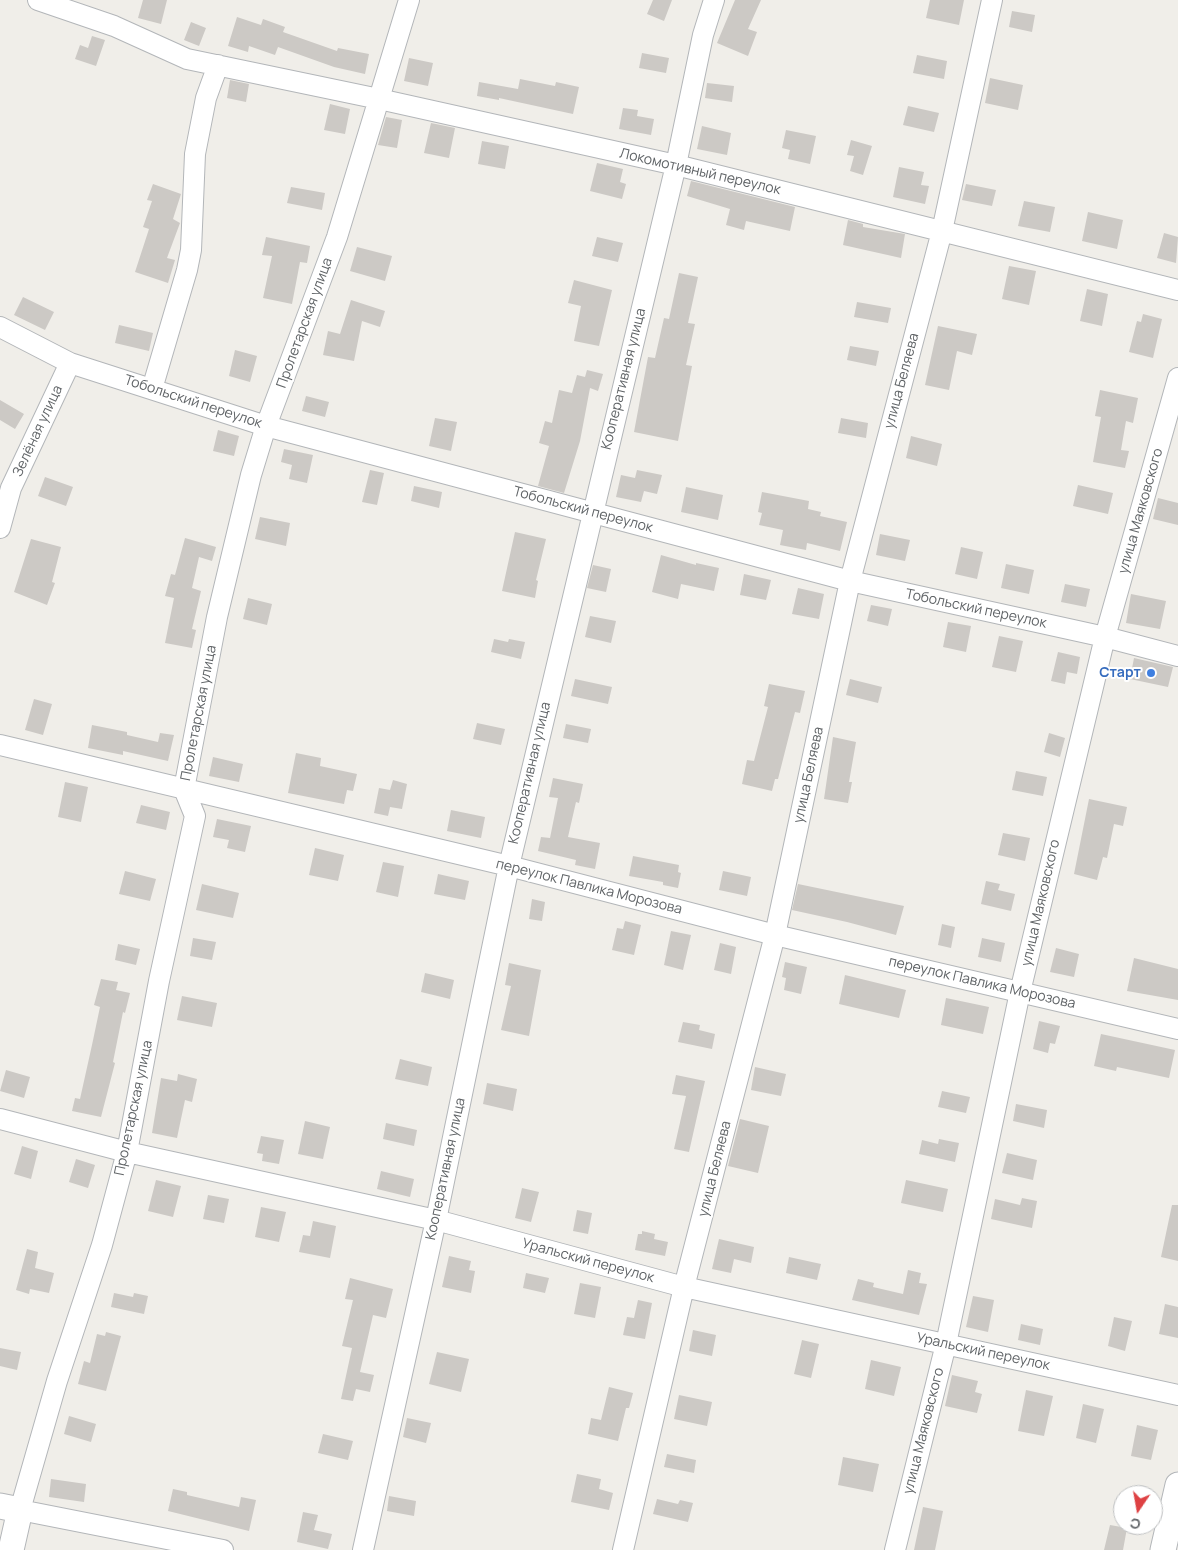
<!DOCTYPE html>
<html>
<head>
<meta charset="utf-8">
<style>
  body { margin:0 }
  #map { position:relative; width:1178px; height:1550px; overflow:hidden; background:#f0eee9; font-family:Manrope,sans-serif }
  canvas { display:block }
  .north { position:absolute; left:1113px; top:1485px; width:50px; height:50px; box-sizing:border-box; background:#fff; border:1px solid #bfc1c2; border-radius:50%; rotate:192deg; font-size:14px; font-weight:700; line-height:20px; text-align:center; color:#606467 }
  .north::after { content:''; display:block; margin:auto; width:18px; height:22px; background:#de4143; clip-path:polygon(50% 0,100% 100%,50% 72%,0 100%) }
</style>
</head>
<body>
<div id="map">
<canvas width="1178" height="1550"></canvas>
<div class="north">С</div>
</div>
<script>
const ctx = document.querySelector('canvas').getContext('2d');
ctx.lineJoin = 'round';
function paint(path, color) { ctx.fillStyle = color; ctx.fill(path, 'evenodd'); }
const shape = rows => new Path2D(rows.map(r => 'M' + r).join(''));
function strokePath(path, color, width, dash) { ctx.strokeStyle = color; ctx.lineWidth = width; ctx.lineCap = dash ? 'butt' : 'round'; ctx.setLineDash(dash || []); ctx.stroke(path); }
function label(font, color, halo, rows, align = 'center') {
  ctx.font = font + ' Manrope,sans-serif'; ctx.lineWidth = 4; ctx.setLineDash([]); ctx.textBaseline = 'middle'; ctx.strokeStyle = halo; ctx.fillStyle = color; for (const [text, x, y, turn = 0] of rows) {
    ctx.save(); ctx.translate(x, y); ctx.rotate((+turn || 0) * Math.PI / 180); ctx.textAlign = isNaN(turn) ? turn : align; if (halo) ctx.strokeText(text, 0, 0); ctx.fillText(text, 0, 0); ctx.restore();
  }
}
const building = shape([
  [143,0,167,0,161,24,138,18],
  [653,0,672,0,664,21,647,14],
  [735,0,761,0,748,29,757,32,748,56,717,43],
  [930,0,964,0,959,25,926,18],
  [1012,11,1035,15,1032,32,1009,27],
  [237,17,261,25,263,19,285,27,283,32,337,51,338,48,369,54,365,74,334,67,278,47,275,55,249,46,248,52,228,46],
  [191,22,206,28,199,46,184,40],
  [92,36,105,40,96,66,75,59,80,45,88,48],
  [642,53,669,58,666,73,639,68],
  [917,55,947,61,944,79,913,73],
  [409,58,433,63,428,86,404,81],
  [990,78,1023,85,1018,110,985,103],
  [520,79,555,86,556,82,579,87,573,114,499,98,499,100,477,96,479,82,518,89],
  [230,80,249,84,246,102,227,98],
  [707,83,734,86,732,102,705,98],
  [330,104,350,109,345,134,324,130],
  [908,106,939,113,934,132,903,125],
  [623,108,638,110,637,116,654,119,651,135,619,129],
  [386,117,402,120,397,148,378,145],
  [431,123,455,128,449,158,424,153],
  [702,126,731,133,727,155,697,149],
  [786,130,816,136,810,164,788,159,790,150,782,148],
  [851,140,872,146,863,175,850,171,854,156,847,155],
  [482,141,509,146,505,169,478,164],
  [597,163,623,169,620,182,626,184,622,199,590,191],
  [899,167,924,172,921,185,929,186,925,204,893,197],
  [691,181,795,207,790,231,746,221,744,230,726,225,730,209,687,196],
  [153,184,181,194,173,219,180,223,167,258,175,260,168,283,135,272,149,229,143,227,152,201,147,200],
  [966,184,996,190,992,206,962,200],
  [291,187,325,193,322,210,287,203],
  [1024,201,1055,207,1050,232,1018,226],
  [1088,212,1123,220,1117,249,1082,241],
  [848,220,863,224,863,227,905,234,901,258,843,245],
  [1164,233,1178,237,1176,263,1157,258],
  [266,237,310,246,307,263,300,262,292,304,263,298,272,256,262,255],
  [597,237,623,243,618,262,592,256],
  [357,247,392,256,385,281,350,271],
  [1009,266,1036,271,1029,305,1002,299],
  [679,273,698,277,688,323,695,324,686,365,692,366,678,441,634,432,648,357,655,358,664,318,669,319],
  [574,280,612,290,599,346,574,341,581,306,568,303],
  [1087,289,1108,294,1102,326,1080,321],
  [23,297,54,312,45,330,14,315],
  [351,300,385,311,380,327,362,321,354,361,323,355,328,331,340,334],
  [857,302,891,308,888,323,854,317],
  [1143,314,1162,319,1153,358,1129,352,1137,321,1141,322],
  [119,325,153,333,149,351,115,343],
  [938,326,977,334,972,355,957,351,949,390,925,385],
  [850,346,879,351,876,366,847,360],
  [235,350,257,356,250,382,229,376],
  [587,370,603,374,598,391,590,388,580,441,564,493,538,486,549,446,539,443,545,421,552,423,559,390,572,393,577,375,585,377],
  [1100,390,1138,398,1133,423,1126,421,1121,450,1129,451,1125,468,1093,462,1101,417,1095,416],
  [306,396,329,402,325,417,302,411],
  [0,400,24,414,15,429,0,420],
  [435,418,457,422,451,451,429,446],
  [841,418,868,423,866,438,838,433],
  [218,430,239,436,234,456,213,451],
  [911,436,942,444,937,466,906,458],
  [284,449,313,455,307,483,289,479,292,465,281,462],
  [370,470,384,473,377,505,362,502],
  [637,470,662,475,657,494,644,491,641,502,616,497,621,475,635,478],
  [45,477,73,487,66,506,38,496],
  [1078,485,1113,493,1108,514,1073,506],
  [414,486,442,492,439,508,411,501],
  [686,487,723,495,718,520,681,512],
  [762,492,809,501,808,509,821,512,820,516,847,522,840,551,807,543,806,550,780,545,783,530,759,525,762,513,758,512],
  [1158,498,1178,503,1178,525,1153,519],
  [260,517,290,523,286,546,255,539],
  [515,532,546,539,536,580,538,581,535,598,502,591],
  [880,534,910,540,905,561,876,555],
  [185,538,216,547,212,561,199,557,192,588,201,591,192,629,196,630,192,648,165,643,174,598,165,596,171,574,175,575],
  [31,539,61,547,52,582,55,583,47,605,14,592],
  [961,547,983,552,977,579,955,574],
  [661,555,696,565,696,563,719,568,714,591,681,584,678,599,652,592],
  [1006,564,1034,570,1029,594,1001,588],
  [593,565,611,569,606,592,587,588],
  [744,574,771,580,766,600,740,595],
  [1065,584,1090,589,1086,607,1061,602],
  [798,588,824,594,819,619,792,614],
  [1131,594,1166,601,1160,629,1126,623],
  [248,598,272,604,267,625,243,619],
  [871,605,892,609,888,626,867,621],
  [590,616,616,621,611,643,585,637],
  [948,622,971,626,966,652,943,647],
  [999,636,1023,641,1016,672,992,667],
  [494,639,508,642,509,639,525,642,521,659,491,652],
  [1058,652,1080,657,1077,674,1067,672,1065,684,1051,681],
  [1134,658,1173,667,1168,687,1130,679],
  [575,679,612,687,608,704,571,696],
  [850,679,882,687,878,703,846,695],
  [769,684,805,691,800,713,795,712,778,779,775,779,772,791,742,784,747,760,754,761,768,707,764,706],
  [34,699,52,704,43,735,25,730],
  [477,723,505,729,501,745,473,739],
  [566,724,591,729,588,743,563,738],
  [92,725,127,732,127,735,158,742,160,733,174,735,168,761,123,751,123,755,88,748],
  [1049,733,1065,738,1060,757,1044,752],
  [833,737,856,742,849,782,852,782,848,803,824,799],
  [296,753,321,758,320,766,357,774,353,791,347,790,344,804,288,793],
  [213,757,243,764,239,782,209,776],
  [1016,771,1047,777,1043,796,1012,790],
  [553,778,583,784,579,803,576,802,568,837,600,843,595,869,575,865,576,860,538,851,541,837,550,838,558,798,549,797],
  [393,780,407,784,402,809,390,807,388,816,374,813,379,788,390,790],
  [65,782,88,787,81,822,58,817],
  [1089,799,1127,807,1123,826,1114,824,1107,858,1103,857,1097,880,1074,874],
  [141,805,170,812,166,830,136,823],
  [451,810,485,817,481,838,447,831],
  [217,819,251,826,245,852,227,848,229,840,213,837],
  [1003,833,1030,838,1025,861,998,855],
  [315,848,344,855,338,881,309,875],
  [633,856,679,865,678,872,681,873,678,888,663,885,663,882,629,876],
  [383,862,404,866,398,897,376,892],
  [125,871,156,879,150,901,119,894],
  [723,871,751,877,747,896,719,890],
  [438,874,469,881,465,900,434,894],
  [986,881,1000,884,998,890,1015,894,1011,911,981,904],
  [202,884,239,893,233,918,196,910],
  [798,884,904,906,896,935,847,922,792,910],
  [532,899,545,902,542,921,529,919],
  [625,921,641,925,634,955,612,950,617,928,623,929],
  [942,924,955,927,951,948,938,945],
  [671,931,691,935,683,970,664,965],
  [193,938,216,942,212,960,190,956],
  [982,938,1005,943,1001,962,978,957],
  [720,943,736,947,731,974,714,970],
  [118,944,140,949,136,965,115,960],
  [1056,948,1079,954,1074,977,1050,972],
  [1134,958,1178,969,1178,1000,1127,991],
  [785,962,807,967,801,994,784,990,786,978,782,977],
  [509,963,541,970,529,1036,501,1030,511,986,505,985],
  [425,973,454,980,450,999,421,992],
  [845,975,906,990,899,1018,839,1004],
  [101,979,118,982,116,990,130,993,125,1013,123,1012,113,1062,115,1063,101,1117,72,1111,75,1098,80,1099,92,1045,100,1007,94,1005],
  [182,996,217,1003,212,1027,177,1020],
  [946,998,989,1007,983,1034,941,1025],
  [1039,1021,1060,1026,1055,1044,1050,1043,1048,1053,1033,1049],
  [683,1022,700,1025,699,1030,715,1034,712,1049,678,1042],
  [1101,1034,1175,1050,1169,1078,1117,1067,1116,1071,1094,1066],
  [400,1059,432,1067,428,1086,395,1079],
  [755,1067,786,1074,781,1096,751,1090],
  [6,1070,30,1077,24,1098,0,1091],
  [178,1074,197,1079,192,1102,185,1100,177,1138,152,1133,161,1078,177,1081],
  [676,1075,705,1081,689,1152,674,1149,686,1096,672,1094],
  [487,1083,517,1089,513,1111,483,1104],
  [942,1091,970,1097,966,1113,938,1107],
  [1016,1104,1047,1110,1044,1128,1013,1121],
  [740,1119,769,1126,758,1173,728,1166],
  [305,1121,330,1127,323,1159,298,1154],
  [386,1123,417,1130,414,1146,383,1139],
  [261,1136,284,1140,279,1164,262,1161,263,1154,257,1153],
  [939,1139,959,1143,955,1162,919,1154,922,1140,938,1144],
  [22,1146,38,1151,31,1179,14,1174],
  [1007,1153,1037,1160,1033,1180,1002,1173],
  [76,1159,95,1165,88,1188,69,1182],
  [381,1171,414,1179,410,1197,377,1189],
  [156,1180,181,1186,173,1217,148,1211],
  [906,1180,948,1189,943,1212,901,1203],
  [522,1188,539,1192,531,1222,515,1218],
  [208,1195,229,1199,224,1223,203,1219],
  [1022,1198,1037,1201,1032,1228,991,1219,995,1199,1020,1205],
  [1172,1205,1178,1205,1178,1261,1161,1257],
  [261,1207,286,1212,279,1242,255,1237],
  [577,1210,592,1213,588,1234,573,1231],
  [313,1221,336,1226,330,1258,299,1252,303,1235,310,1236],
  [642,1231,655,1234,654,1239,668,1242,665,1256,635,1250,638,1234,642,1234],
  [719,1239,754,1247,751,1263,734,1259,731,1273,712,1269],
  [27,1249,38,1252,35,1268,54,1273,49,1293,30,1289,29,1294,16,1290],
  [449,1256,471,1261,469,1270,475,1271,471,1293,442,1287],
  [789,1257,821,1264,817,1280,786,1273],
  [908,1270,921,1273,919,1283,927,1284,919,1315,852,1300,858,1279,874,1283,873,1287,903,1294],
  [526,1273,549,1278,545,1293,523,1288],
  [350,1278,393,1289,386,1318,373,1315,360,1372,374,1375,370,1392,356,1389,353,1401,341,1399,352,1348,342,1346,353,1300,345,1299],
  [580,1283,601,1287,595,1318,574,1314],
  [114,1293,133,1297,134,1293,148,1296,144,1314,111,1307],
  [973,1296,994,1300,988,1332,966,1327],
  [638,1300,652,1303,645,1339,623,1335,627,1317,634,1318],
  [1165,1304,1178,1307,1178,1338,1159,1334],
  [1114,1317,1132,1321,1125,1351,1108,1346],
  [1021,1324,1043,1329,1040,1345,1018,1340],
  [693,1330,716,1335,712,1356,689,1351],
  [106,1332,121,1336,106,1391,78,1384,84,1361,90,1363,97,1334,105,1336],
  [802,1340,819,1344,811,1378,794,1374],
  [0,1348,21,1352,17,1370,0,1366],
  [437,1352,469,1359,461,1392,429,1384],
  [871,1360,901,1367,894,1396,865,1389],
  [952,1375,978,1381,975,1392,982,1394,977,1413,945,1406],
  [609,1387,633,1393,629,1408,626,1408,618,1441,588,1434,591,1418,601,1420],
  [1026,1390,1053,1396,1044,1436,1018,1431],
  [679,1395,712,1402,707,1426,674,1419],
  [1083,1404,1104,1409,1096,1443,1076,1438],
  [69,1416,96,1424,91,1442,64,1434],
  [407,1418,431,1423,426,1443,403,1437],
  [1137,1425,1158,1430,1151,1460,1131,1456],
  [323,1434,353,1441,348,1460,318,1453],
  [667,1454,696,1460,694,1473,664,1467],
  [843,1457,879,1464,873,1492,838,1485],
  [577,1474,601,1479,599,1489,613,1493,609,1510,571,1502],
  [51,1479,86,1484,84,1502,49,1497],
  [173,1489,187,1492,187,1495,239,1507,241,1497,256,1500,249,1531,168,1511],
  [389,1496,416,1501,414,1516,387,1511],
  [657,1499,678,1504,680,1500,693,1503,688,1522,653,1514],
  [923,1507,943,1511,935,1550,914,1550],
  [303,1512,318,1515,314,1530,332,1534,328,1549,297,1542],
  [1110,1525,1127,1528,1123,1550,1104,1550]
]);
const minor = shape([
  [38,0,114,26,187,59,379,99,676,165,1178,290],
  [0,327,70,363,266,426,850,581,1105,637,1178,656],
  [152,389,187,270,191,250,195,154,206,98,218,65],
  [0,528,11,488,70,363],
  [0,745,509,866,775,935,1178,1029],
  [0,1119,127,1152,436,1220,684,1287,1178,1395],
  [223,1550,20,1510,57,1381,102,1245,127,1152,159,981,195,816,184,789,217,617,251,475,266,426,337,237,409,0],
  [363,1550,436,1220,509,866,676,165,703,35,714,0],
  [623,1550,684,1287,775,935,850,581,942,231,992,0],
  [895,1550,946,1344,1020,992,1105,637,1178,378]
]);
const tertiary = shape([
  [0,1506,20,1510,11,1550],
  [1163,1550,1178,1485]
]);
const markers = [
  [1151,673,5,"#3f7fe0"]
];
const streetNames = [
  ["Локомотивный переулок",700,172,13],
  ["Пролетарская улица",305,323,-70],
  ["Кооперативная улица",624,379,-76],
  ["улица Беляева",902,381,-75],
  ["Тобольский переулок",193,402,18],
  ["Зелёная улица",38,431,-65],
  ["Тобольский переулок",583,510,15],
  ["улица Маяковского",1141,511,-74],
  ["Тобольский переулок",976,609,12],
  ["Пролетарская улица",199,713,-79],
  ["Кооперативная улица",530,773,-77],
  ["улица Беляева",809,775,-78],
  ["переулок Павлика Морозова",589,887,14],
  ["улица Маяковского",1041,903,-77],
  ["переулок Павлика Морозова",982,983,13],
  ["Пролетарская улица",134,1108,-78],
  ["Кооперативная улица",446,1169,-78],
  ["улица Беляева",715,1169,-76],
  ["Уральский переулок",588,1261,15],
  ["Уральский переулок",983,1352,12],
  ["улица Маяковского",924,1431,-76]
];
const shopNames = [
  ["Старт",1141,673]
];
paint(building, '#ccc9c5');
strokePath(minor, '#b3b6b9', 22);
strokePath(tertiary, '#b3b6b9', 27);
strokePath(minor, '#fff', 20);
strokePath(tertiary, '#fff', 25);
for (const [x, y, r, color] of markers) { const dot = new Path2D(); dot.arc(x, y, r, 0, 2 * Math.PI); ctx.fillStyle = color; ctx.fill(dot); strokePath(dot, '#fff', 2); }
label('14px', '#606467', '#fff', streetNames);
label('bold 14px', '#366cbe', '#fff', shopNames, 'right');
</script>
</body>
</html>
